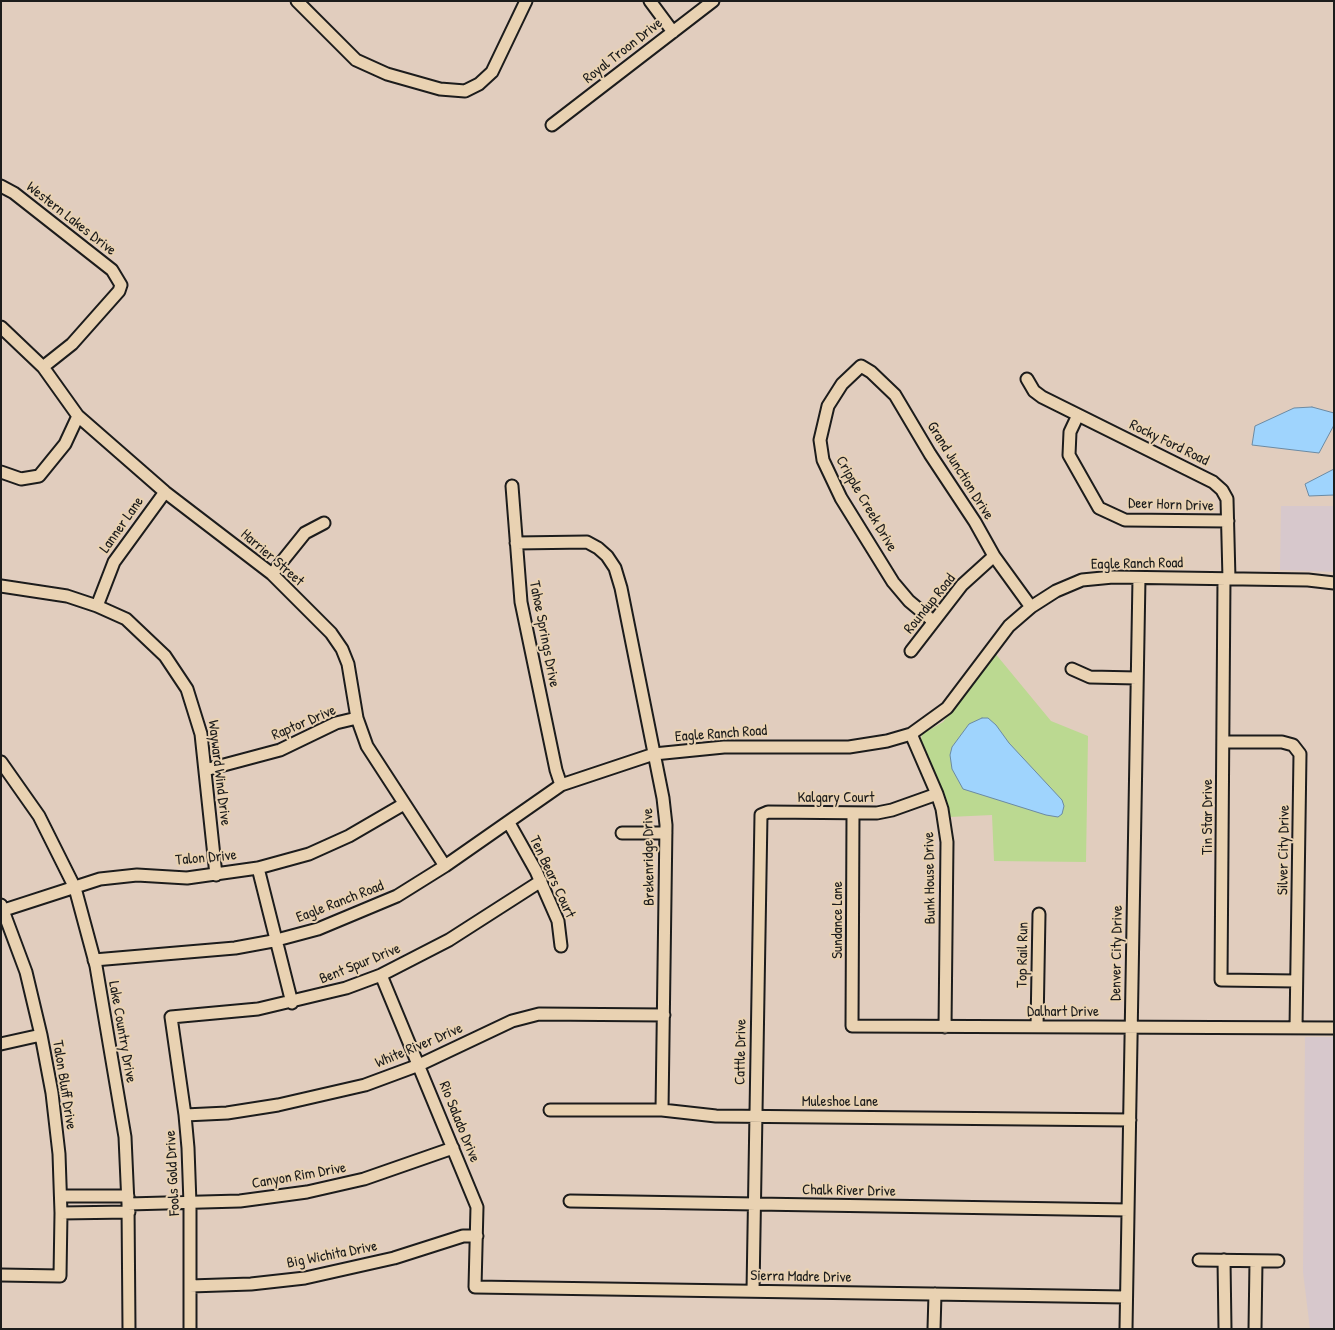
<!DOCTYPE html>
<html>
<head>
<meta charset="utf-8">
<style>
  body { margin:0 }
  #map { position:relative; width:1335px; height:1330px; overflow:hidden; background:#e1cdbe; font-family:"Patrick Hand",sans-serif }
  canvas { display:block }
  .frame { position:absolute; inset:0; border:2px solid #1c1c1c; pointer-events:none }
</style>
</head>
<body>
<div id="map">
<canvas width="1335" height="1330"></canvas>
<div class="frame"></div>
</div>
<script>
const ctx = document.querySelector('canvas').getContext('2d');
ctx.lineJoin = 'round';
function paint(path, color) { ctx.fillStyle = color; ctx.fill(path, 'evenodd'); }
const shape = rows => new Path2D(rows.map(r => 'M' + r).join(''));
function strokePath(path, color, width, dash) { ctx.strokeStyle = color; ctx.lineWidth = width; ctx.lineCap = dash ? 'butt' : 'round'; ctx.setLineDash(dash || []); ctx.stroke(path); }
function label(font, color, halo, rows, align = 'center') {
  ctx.font = font + ' "Patrick Hand",sans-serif'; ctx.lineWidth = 4; ctx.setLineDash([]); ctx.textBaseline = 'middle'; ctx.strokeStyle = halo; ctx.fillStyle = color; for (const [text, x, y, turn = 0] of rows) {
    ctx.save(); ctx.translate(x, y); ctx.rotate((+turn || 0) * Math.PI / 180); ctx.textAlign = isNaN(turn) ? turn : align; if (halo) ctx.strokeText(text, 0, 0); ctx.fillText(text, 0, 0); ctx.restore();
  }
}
const built = shape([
  [1281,506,1334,506,1334,572,1280,570],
  [1305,1037,1334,1037,1334,1329,1310,1329,1303,1272]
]);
const green = shape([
  [994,652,1051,721,1088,736,1086,862,994,861,992,815,949,817,940,786,921,740,922,734,943,722,982,671]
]);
const water = shape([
  [1312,407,1334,413,1334,425,1319,453,1252,445,1255,426,1294,408,1312,407],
  [1334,469,1334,495,1309,496,1305,484,1334,469],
  [982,718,988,718,996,725,1009,743,1062,800,1064,806,1062,814,1058,817,1046,815,963,789,952,769,950,755,952,747,969,724,982,718]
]);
const minor = shape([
  [297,1,356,60,387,74,440,89,465,91,479,84,492,72,526,1],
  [650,1,673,32],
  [552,125,713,1],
  [1,186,14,193,112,270,121,285,119,291,72,344,43,367],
  [1,327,43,367,78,416,165,492,272,574,331,633,342,649,348,664,357,718,367,746,445,866],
  [861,366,842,384,828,406,820,440,823,460,841,498,893,582,909,601,933,621],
  [861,366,871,372,895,395,930,454,975,522,994,556,1031,607],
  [1027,379,1034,391,1042,397,1213,482,1222,490,1227,499,1229,579],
  [1078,415,1070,432,1069,455,1099,508,1125,520,1228,521],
  [1,472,21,479,39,476,65,444,78,416],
  [512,486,521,602,556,770,561,785],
  [516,543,587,542,598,548,607,556,615,568,621,588,663,798,666,825,662,1110],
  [272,574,305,533,324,523],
  [1224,579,1221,980,1296,981],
  [1,586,67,596,97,606,126,619,165,656,187,689,201,734,216,875],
  [97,606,114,562,165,492],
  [911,651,962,585,994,556],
  [1072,669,1090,677,1137,678],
  [911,734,937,794,942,809,947,842,945,1027],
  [1223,742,1282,742,1293,745,1300,754,1296,1028],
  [1,762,39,816,75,888,96,966,125,1137,128,1204,129,1329],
  [205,770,280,750,336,723,357,718],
  [853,815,852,1026,1334,1028],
  [509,823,536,871,558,921,561,946],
  [622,833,666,833],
  [258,868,292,1003],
  [1,905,26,972,41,1035,52,1093,59,1154,61,1213,60,1276,1,1275],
  [1,911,100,879,137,875,187,878,258,868,309,854,349,836,404,804],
  [94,960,235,948,273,941,318,929,397,896,445,866,561,785,654,754,724,747,849,747,887,741,911,734,947,708,1009,626,1031,607,1056,591,1082,580,1113,577,1308,580,1334,583],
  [381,975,477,1207,475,1287,1126,1297],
  [1037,1027,1039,914],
  [1,1044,41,1035],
  [550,1110,662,1110,716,1116,1130,1120],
  [185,1115,227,1113,278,1105,365,1085,419,1065,512,1021,539,1014,664,1015],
  [61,1196,128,1196],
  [570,1201,1128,1210],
  [128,1204,240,1201,307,1192,364,1179,453,1148],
  [61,1213,129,1212],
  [1199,1260,1278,1261],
  [1224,1260,1225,1329],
  [190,1286,251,1284,305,1278,394,1258,463,1236,477,1236],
  [753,1291,761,815,768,812,877,813,892,810,937,794],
  [190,1329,190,1204,188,1148,185,1115,171,1017,258,1009,346,988,381,975,449,940,541,881],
  [934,1329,935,1294],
  [1126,1329,1139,578],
  [1255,1329,1256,1261]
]);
const streetNames = [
  ["Royal Troon Drive",623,51,-38],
  ["Western Lakes Drive",71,219,38],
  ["Rocky Ford Road",1169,443,26],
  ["Grand Junction Drive",960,471,58],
  ["Cripple Creek Drive",866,504,60],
  ["Deer Horn Drive",1171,505,2],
  ["Lanner Lane",122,525,-55],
  ["Harrier Street",272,558,41],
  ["Eagle Ranch Road",1137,564,-1],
  ["Roundup Road",930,604,-51],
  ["Tahoe Springs Drive",544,634,79],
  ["Raptor Drive",304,723,-23],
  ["Eagle Ranch Road",721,734,-4],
  ["Wayward Wind Drive",219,773,83],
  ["Kalgary Court",836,798],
  ["Tin Star Drive",1208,817,-90],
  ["Silver City Drive",1284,850,-89],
  ["Brekenridge Drive",649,857,-91],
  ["Talon Drive",206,858,-5],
  ["Ten Bears Court",552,877,65],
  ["Bunk House Drive",930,878,-91],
  ["Eagle Ranch Road",340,902,-21],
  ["Sundance Lane",838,920,-90],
  ["Denver City Drive",1117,953,-89],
  ["Top Rail Run",1023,955,-89],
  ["Bent Spur Drive",360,964,-22],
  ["Dalhart Drive",1063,1012],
  ["Lake Country Drive",122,1032,80],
  ["White River Drive",419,1046,-23],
  ["Cattle Drive",741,1052,-89],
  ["Talon Bluff Drive",64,1085,81],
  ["Muleshoe Lane",840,1102],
  ["Rio Salado Drive",459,1122,68],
  ["Fools Gold Drive",173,1173,-93],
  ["Canyon Rim Drive",299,1176,-10],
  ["Chalk River Drive",849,1191,1],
  ["Big Wichita Drive",332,1255,-11],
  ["Sierra Madre Drive",801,1277,1]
];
paint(built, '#d7c8cc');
paint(green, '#bbd991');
paint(water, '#9fd4fd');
strokePath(water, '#6b8aa3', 1);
strokePath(minor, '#1c1c1c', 15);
strokePath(minor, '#e9d2b2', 11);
label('15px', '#1c1c1c', '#e9d2b2', streetNames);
</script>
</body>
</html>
